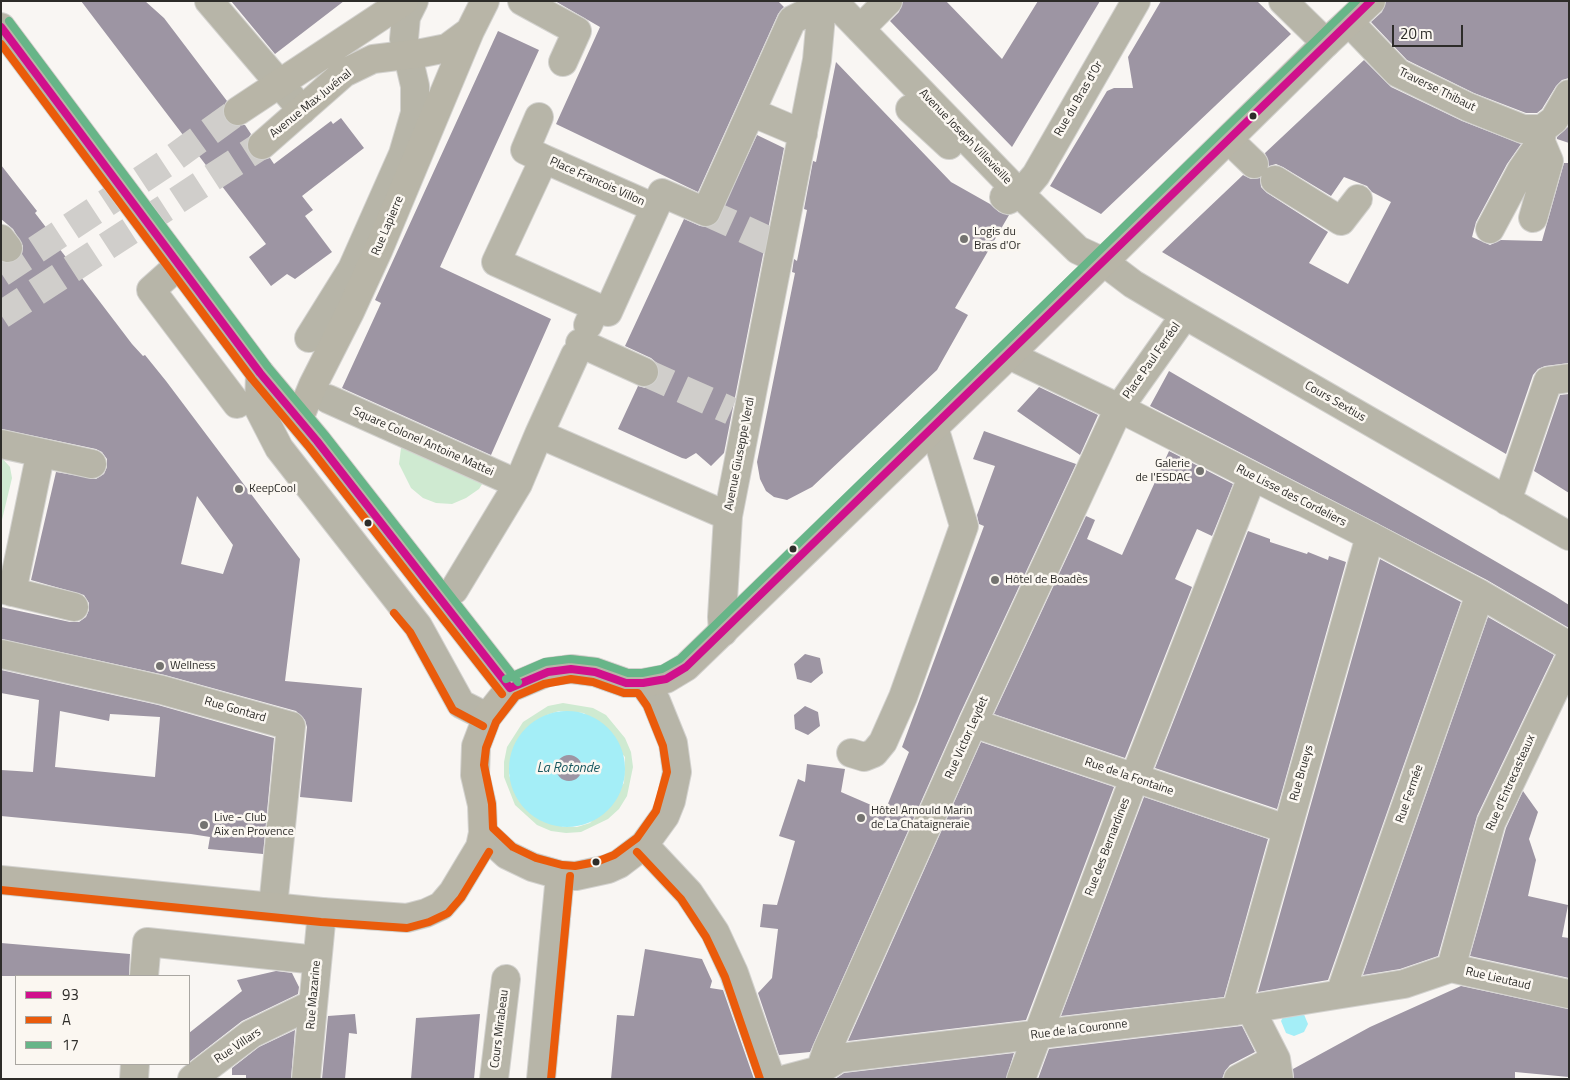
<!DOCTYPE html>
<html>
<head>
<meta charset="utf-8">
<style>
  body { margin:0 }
  #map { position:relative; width:1570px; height:1080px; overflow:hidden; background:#f9f6f3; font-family:"Titillium Web",sans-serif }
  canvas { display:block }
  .frame { position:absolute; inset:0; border:2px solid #2d2c29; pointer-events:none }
  .legend { position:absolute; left:15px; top:975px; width:175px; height:90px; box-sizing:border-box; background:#fbf7f1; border:1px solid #a9a6a1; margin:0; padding:6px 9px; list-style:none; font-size:15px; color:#2d2c29 }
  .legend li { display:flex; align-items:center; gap:10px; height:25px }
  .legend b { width:25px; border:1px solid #a9a6a1 }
  .scale { position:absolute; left:1392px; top:25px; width:71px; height:22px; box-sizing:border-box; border:2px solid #2d2c29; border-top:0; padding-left:6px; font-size:15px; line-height:18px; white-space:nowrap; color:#2d2c29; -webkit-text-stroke:4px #fbf7f1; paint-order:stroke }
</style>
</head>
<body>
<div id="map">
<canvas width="1570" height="1080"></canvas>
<div class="frame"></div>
<ul class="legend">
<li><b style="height:6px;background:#d0108c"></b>93</li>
<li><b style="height:6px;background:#ea5b0b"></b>A</li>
<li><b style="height:6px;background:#67b588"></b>17</li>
</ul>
<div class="scale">20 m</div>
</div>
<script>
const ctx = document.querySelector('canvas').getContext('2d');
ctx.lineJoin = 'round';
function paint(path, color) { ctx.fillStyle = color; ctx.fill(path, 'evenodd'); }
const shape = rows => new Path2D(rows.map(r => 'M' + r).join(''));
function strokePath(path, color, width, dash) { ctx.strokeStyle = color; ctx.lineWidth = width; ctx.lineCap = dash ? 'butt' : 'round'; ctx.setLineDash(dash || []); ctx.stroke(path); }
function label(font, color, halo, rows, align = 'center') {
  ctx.font = font + ' "Titillium Web",sans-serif'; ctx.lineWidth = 5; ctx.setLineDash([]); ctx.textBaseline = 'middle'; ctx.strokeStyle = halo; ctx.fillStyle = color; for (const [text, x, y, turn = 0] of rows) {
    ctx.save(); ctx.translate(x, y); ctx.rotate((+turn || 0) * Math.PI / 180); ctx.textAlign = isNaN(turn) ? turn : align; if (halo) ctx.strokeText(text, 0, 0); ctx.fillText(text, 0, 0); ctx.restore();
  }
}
const green = shape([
  [402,440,486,478,479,489,466,498,452,504,436,503,423,498,411,488,399,464],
  [1,457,10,467,12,478,1,524],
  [563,703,593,708,606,715,625,738,631,752,633,767,627,796,619,809,608,819,581,832,566,833,551,831,537,825,515,805,504,777,504,762,507,747,523,722,548,706],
  [559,711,584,713,625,757,624,783,590,823,577,827,563,827,519,801,509,775,547,715]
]);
const water = shape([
  '509 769a58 58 0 1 1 116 0a58 58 0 1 1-116 0Z',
  [1303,1012,1308,1024,1304,1032,1294,1036,1286,1033,1281,1021,1285,1013]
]);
const building = shape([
  [81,1,145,1,164,18,227,101,222,111,225,120,232,125,245,125,251,134,247,140,247,149,251,156,257,160,270,158,274,164,331,121,333,124,341,118,364,148,302,196,313,210,305,216,332,252,295,279,287,274,271,286,249,257,266,244],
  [231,1,344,1,275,54],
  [555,1,778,1,784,7,778,14,698,192,556,124,600,27],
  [903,1,946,1,1002,59,1038,1,1100,1,1012,147,890,21,899,12],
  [1161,1,1257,1,1291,34,1101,214,1050,186,1107,91,1114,88,1133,88,1128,57],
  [1386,1,1569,1,1569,78,1562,80,1556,86,1542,109,1537,113,1526,113,1474,93,1407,60,1371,22,1382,12],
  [498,31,539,50,440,267,551,319,491,455,342,388,381,303,375,300],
  [1364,60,1391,87,1462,121,1521,144,1507,164,1476,222,1472,237,1490,245,1501,240,1542,241,1564,163,1569,163,1569,363,1545,366,1538,369,1533,375,1506,454,1162,252,1243,175,1251,179,1260,178,1261,187,1267,193,1328,232,1309,263,1348,284,1391,202,1372,192,1367,186,1344,177,1331,196,1283,167,1276,164,1269,166,1265,153],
  [836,62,951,182,990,204,999,212,1009,215,955,308,968,315,937,370,812,487,787,500,774,497,766,491,760,479,757,462,795,273,792,272,794,259,797,261,807,210,804,209,813,161,816,162],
  [1569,126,1569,143,1557,139,1557,137],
  [757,135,784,148,724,453,711,466,696,453,686,459,682,458,618,429,638,386,645,388,653,385,658,379,660,371,657,363,651,358,625,346,684,219,700,226,708,227,716,224],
  [1,165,37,211,35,213,48,230,46,231,132,344,143,356,145,355,166,381,300,559,285,681,362,688,352,802,300,797,307,727,305,720,296,711,165,675,1,639,1,607,70,622,79,622,86,617,89,610,89,603,84,595,31,580,56,472,96,479,104,474,107,467,107,459,102,452,96,449,1,429,1,265,18,260,22,254,23,246,13,229,1,219],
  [197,496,233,545,223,574,181,564],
  [1169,371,1555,596,1569,605,1569,628,1487,580,1150,406],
  [1039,387,1098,415,1080,455,1017,411],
  [1569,394,1569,493,1534,471,1560,395],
  [984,431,1076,464,959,716,810,1052,779,1055,758,993,772,978,778,929,760,927,763,904,777,905,795,841,779,836,798,779,805,782,807,764,845,769,841,792,885,811,909,752,902,747,984,526,979,524,977,515,995,466,973,459],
  [1169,451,1233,484,1212,536,1197,529,1175,579,1192,587,1125,758,994,714,1086,516,1095,520,1087,539,1122,555],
  [1248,531,1270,539,1270,542,1307,554,1308,552,1328,560,1329,556,1346,562,1277,809,1155,768],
  [1380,559,1461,602,1328,980,1258,992],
  [1488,617,1554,655,1477,816,1438,956,1400,969,1363,975],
  [805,654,820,658,823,673,811,683,797,679,794,664],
  [1,670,158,705,274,738,263,854,208,849,210,837,191,834,1,816,1,770,33,772,39,700,1,693],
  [60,711,109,721,110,714,160,717,155,777,55,767],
  [805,706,818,712,820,726,808,735,795,729,794,715],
  [981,742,1114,787,1026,1020,848,1041],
  '556 768a13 13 0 1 1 26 0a13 13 0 1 1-26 0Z',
  [1523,791,1538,812,1529,839,1536,860,1528,896,1568,905,1562,937,1569,938,1569,978,1470,956,1506,828],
  [1144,797,1268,839,1224,997,1061,1016],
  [1,943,130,954,129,976,1,976],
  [645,949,702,959,712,981,710,988,723,990,754,1079,611,1079,617,1015,634,1016],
  [276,971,292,973,299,987,298,994,242,1021,189,1062,189,1033,242,991,237,980],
  [1461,986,1569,1009,1569,1077,1515,1072,1515,1079,1294,1079,1293,1069,1370,1027],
  [355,1014,357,1034,349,1033,345,1079,322,1079,328,1016],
  [480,1014,474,1079,411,1079,416,1018],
  [1242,1026,1255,1052,1230,1065,1225,1071,1222,1079,1038,1079,1049,1049],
  [295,1030,291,1079,246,1079,246,1075,232,1075,232,1068,259,1047],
  [1014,1053,1006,1079,835,1079,844,1073]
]);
const minorTunnel = shape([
  [706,212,781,246],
  [644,372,731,411]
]);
const majorTunnel = shape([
  [1,273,168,162,238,111],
  [1,315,262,145]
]);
const minor = shape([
  [209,1,302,110],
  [522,1,577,31,563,62],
  [833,1,1020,194,1078,250,1104,262,1133,284,1185,315,1569,536],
  [1283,1,1326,43],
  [1349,22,1398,73,1468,107,1523,129,1542,129,1554,120,1569,94],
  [860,29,888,1],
  [910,109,949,145],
  [751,112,803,134],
  [539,117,525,150,544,159],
  [1229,140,1254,164],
  [1275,180,1341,221,1358,199],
  [1004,197,1008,200,1020,194,1036,175,1136,1],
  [655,208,662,193,706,212,792,20,822,5],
  [1533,218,1549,161,1541,142],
  [1490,229,1521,171,1541,142,1542,129],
  [1,239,8,248],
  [179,265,151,290,237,404],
  [588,325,596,307,608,312,655,208,544,159,496,262,596,307],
  [309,338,352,269,403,154,415,113,415,86,404,39,406,17,414,1],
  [580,343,644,372],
  [575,355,539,434,728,516],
  [1009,355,1119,408,1370,536,1480,594,1569,646],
  [260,373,259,409,279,448,418,626,461,704,487,717],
  [328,399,518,484,539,434],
  [1,444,92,464],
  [1507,501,1548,381,1569,378],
  [1,589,74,607],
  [454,590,518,484],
  [12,592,38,466],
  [723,632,722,617,728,516,817,60,822,5],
  [1,654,162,690,291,726,273,907],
  [973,723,1286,829],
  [851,753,864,757,874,753,883,742,903,697,964,526,934,427],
  [483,833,507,855,532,867,560,875,576,876,608,869,619,864,644,845,665,816,671,801,677,772,673,743,656,701,643,683],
  [644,845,689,893,715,932,734,973,771,1079],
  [1451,968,1491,823,1569,660],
  [144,976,147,942,317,960],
  [1340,994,1480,594],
  [1250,1008,1276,1059,1279,1079],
  [1236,1011,1370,536],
  [134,1079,135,1064],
  [192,1079,251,1034,313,1004],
  [306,1079,322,912],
  [494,1079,506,979],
  [541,1079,560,875],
  [786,1079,820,1070,839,1058,1236,1011,1404,984,1451,968,1569,994],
  [817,1079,827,1050,973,723,1119,408,1185,315],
  [1021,1079,1134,779,1252,477],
  [1238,1079,1276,1059]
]);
const major = shape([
  [1,27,260,373,317,441,510,688],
  [238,111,404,1],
  [262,145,344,73,373,59,422,53,447,48,470,31],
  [299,419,313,385,350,312,378,251,470,31,485,1],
  [1,880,322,912,407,918,426,913,441,906,453,892,480,847,483,833,482,805,475,775,476,746,487,717,510,688,548,672,571,669,595,672,626,683,643,683,666,679,686,667,1009,355,1326,43,1371,1]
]);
const bus1 = shape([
  [1,27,260,373,317,441,510,688],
  [510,688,548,672,571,669,595,672,626,683,643,683,666,679,686,667,1371,1]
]);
const bus2 = shape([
  [1,44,252,379,309,447,502,694],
  [394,613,410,632,453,710,483,726],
  [571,679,593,682,624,693,638,693,647,706,663,746,667,772,656,811,637,838,614,855,596,862,575,866,562,865,536,858,513,847,493,828,492,804,484,765,486,748,496,722,516,696,544,684,571,679],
  [637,852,681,899,706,937,725,977,760,1079],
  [1,890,321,922,407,928,429,922,448,913,461,898,489,852],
  [551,1079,570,876]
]);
const bus3 = shape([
  [9,21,268,367,325,435,518,682],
  [506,679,545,662,570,659,597,662,628,673,642,673,662,669,680,659,1356,1]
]);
const markers = [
  [1253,116,4.5,"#2d2c29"],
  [964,239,5,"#747370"],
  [1200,471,5,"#747370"],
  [239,489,5,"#747370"],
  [368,523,4.5,"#2d2c29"],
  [793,549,4.5,"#2d2c29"],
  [995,580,5,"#747370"],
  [160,666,5,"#747370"],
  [861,818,5,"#747370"],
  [204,825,5,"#747370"],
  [596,862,4.5,"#2d2c29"]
];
const streetNames = [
  ["Traverse Thibaut",1437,90,26],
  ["Rue du Bras d'Or",1079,99,-60],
  ["Avenue Max Juvénal",311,104,-39],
  ["Avenue Joseph Villevieille",965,137,46],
  ["Place Francois Villon",597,182,24],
  ["Rue Lapierre",388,226,-67],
  ["Place Paul Ferréol",1152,361,-55],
  ["Cours Sextius",1335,402,30],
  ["Square Colonel Antoine Mattei",423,442,24],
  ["Avenue Giuseppe Verdi",740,454,-79],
  ["Rue Lisse des Cordeliers",1291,496,27],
  ["Rue Gontard",235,710,16],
  ["Rue Victor Leydet",967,738,-66],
  ["Rue Brueys",1302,773,-74],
  ["Rue de la Fontaine",1129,777,19],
  ["Rue d'Entrecasteaux",1511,783,-66],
  ["Rue Fermée",1410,794,-71],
  ["Rue des Bernardines",1108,847,-69],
  ["Rue Lieutaud",1498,979,13],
  ["Rue Mazarine",314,995,-85],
  ["Cours Mirabeau",500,1029,-83],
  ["Rue de la Couronne",1079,1030,-7],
  ["Rue Villars",238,1046,-34]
];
const poiNames = [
  ["Logis du",974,232],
  ["Bras d'Or",974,246],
  ["Galerie",1190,464,"right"],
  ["de l'ESDAC",1190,478,"right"],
  ["KeepCool",249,489],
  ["Hôtel de Boadès",1005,580],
  ["Wellness",170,666],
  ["Hôtel Arnould Marin",871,811],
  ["de La Chataigneraie",871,825],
  ["Live - Club",214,818],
  ["Aix en Provence",214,832]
];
const waterNames = [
  ["La Rotonde",568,769]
];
paint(green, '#cfead1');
paint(water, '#a4eef7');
paint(building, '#9d95a3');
strokePath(minorTunnel, '#d0cecb', 28, [28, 14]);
strokePath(majorTunnel, '#d0cecb', 28, [28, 14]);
strokePath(minor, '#d3d2cf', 30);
strokePath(major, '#d3d2cf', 30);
strokePath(minor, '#b7b5a8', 28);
strokePath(major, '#b8b5a7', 28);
strokePath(bus1, '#d0108c', 8);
strokePath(bus2, '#ea5b0b', 8);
strokePath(bus3, '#67b588', 8);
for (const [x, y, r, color] of markers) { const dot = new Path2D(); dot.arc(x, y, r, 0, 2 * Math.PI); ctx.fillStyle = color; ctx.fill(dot); strokePath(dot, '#fbf7f1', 2); }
label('12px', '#2d2c29', '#fbf7f1', streetNames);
label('12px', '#2d2c29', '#fbf7f1', poiNames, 'left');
label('italic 14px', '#19575f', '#fbf7f1', waterNames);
</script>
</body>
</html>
